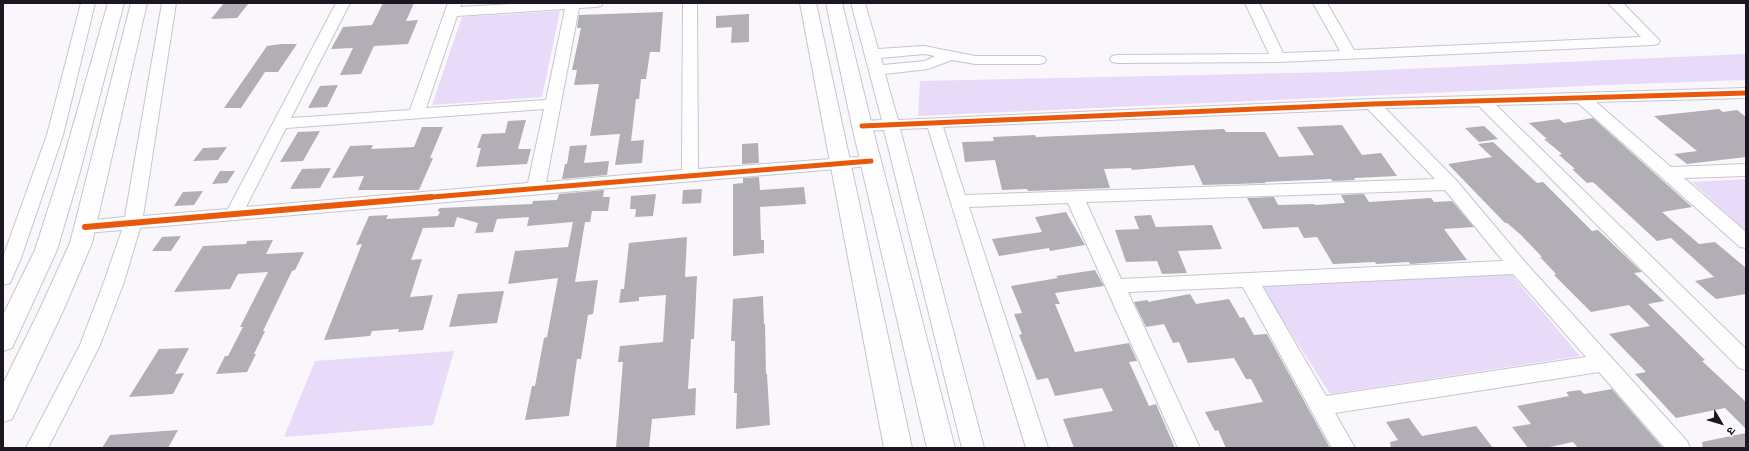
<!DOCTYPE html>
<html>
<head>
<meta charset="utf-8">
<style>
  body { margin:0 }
  #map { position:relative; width:1749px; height:451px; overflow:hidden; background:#f9f7fc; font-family:"Source Sans 3","Noto Sans Devanagari",sans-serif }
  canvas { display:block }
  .frame { position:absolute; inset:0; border:4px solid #1c1622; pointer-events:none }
  .north { position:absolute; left:1701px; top:403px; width:40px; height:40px; -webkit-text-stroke:3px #fff; paint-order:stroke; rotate:128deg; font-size:11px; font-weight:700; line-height:16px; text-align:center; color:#1c1622 }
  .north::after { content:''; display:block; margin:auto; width:14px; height:18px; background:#1c1622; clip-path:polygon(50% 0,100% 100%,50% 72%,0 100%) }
</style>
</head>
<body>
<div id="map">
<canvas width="1749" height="451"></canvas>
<div class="frame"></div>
<div class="north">उ</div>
</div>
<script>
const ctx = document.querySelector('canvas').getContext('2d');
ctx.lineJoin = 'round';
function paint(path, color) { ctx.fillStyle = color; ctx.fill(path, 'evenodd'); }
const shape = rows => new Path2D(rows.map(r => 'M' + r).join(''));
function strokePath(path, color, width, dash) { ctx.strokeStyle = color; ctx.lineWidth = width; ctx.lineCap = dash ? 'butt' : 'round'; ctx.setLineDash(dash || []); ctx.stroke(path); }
const green = shape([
  [560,11,542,97,432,105,462,17],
  [1746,54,1746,80,1604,85,918,116,920,81,1338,72],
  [1746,179,1746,231,1692,182],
  [1509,272,1580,356,1330,394,1261,286],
  [454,351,433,425,284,437,315,361]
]);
const building = shape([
  [224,3,249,3,237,18,211,19],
  [383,3,414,3,406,21,418,20,408,44,374,46,361,74,340,75,353,48,331,49,343,27,372,25],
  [663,12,660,52,650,52,646,79,641,79,639,99,636,99,631,141,644,140,642,163,615,165,620,134,590,136,599,84,574,85,577,70,572,70,581,28,577,28,579,15],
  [749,14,749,42,731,43,732,27,716,28,716,16],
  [281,44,297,44,278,72,265,72,241,108,224,108,267,46],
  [338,85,327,107,308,108,320,86],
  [1719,109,1723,112,1737,110,1746,117,1746,157,1687,164,1674,154,1697,151,1654,116],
  [1593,118,1692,207,1662,212,1699,244,1715,242,1746,268,1746,294,1716,299,1695,281,1714,277,1671,238,1657,241,1593,182,1587,183,1572,169,1575,169,1559,155,1562,154,1544,139,1547,139,1529,123,1559,119,1564,123],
  [526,120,518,149,531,149,527,164,476,167,481,148,477,148,482,134,505,133,508,121],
  [1342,125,1362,155,1381,153,1397,176,1354,178,1355,180,1332,181,1331,179,1265,182,1266,183,1203,185,1194,165,1132,170,1131,168,1104,169,1110,188,1028,191,1027,189,1002,190,995,160,965,162,962,142,994,141,993,137,1035,135,1036,137,1224,129,1226,132,1265,132,1279,157,1314,155,1297,127],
  [1484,126,1498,139,1479,142,1465,128],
  [422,127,443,127,430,158,433,158,419,190,358,190,364,176,332,178,350,146,373,145,371,149,414,147],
  [320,131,303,161,280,162,298,132],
  [1493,142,1537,183,1543,182,1592,231,1598,230,1642,272,1634,273,1664,301,1648,304,1705,360,1702,361,1746,402,1746,429,1725,408,1676,418,1635,374,1646,372,1609,334,1650,326,1629,305,1591,312,1554,275,1556,274,1540,257,1542,257,1521,235,1507,223,1505,223,1448,164,1492,157,1478,144],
  [758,143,759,163,742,164,742,144],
  [587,145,584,163,609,161,607,175,562,179,565,164,567,164,570,146],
  [227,147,218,160,193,161,203,148],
  [331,168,320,188,290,189,302,169],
  [220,171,235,171,227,183,212,184],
  [759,177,760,190,804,187,806,204,760,207,761,240,764,240,764,253,733,256,733,184,743,183,743,178],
  [702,189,701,203,682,204,683,190],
  [604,190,603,197,610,197,608,211,592,211,590,222,585,222,575,282,598,280,593,314,588,315,581,359,577,359,569,416,525,420,532,386,535,386,544,338,547,337,558,278,508,284,515,251,568,247,573,222,527,226,529,217,497,219,493,232,475,233,478,223,457,217,454,227,423,228,411,260,422,259,410,297,433,295,423,330,398,332,399,329,372,331,370,336,324,340,362,244,356,245,369,216,388,215,386,219,438,216,440,212,438,211,438,209,441,208,532,204,533,201,557,200,559,194],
  [203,191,194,205,174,206,183,192],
  [656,194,653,216,635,217,636,209,630,209,631,196],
  [1364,194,1369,202,1431,198,1434,202,1452,201,1474,227,1444,229,1467,260,1410,264,1409,262,1376,264,1375,262,1333,264,1317,237,1304,238,1298,227,1263,229,1247,198,1274,197,1278,205,1314,204,1315,205,1345,203,1341,195],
  [1066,212,1085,245,1050,251,1049,248,999,256,992,239,1042,232,1035,217],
  [1151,215,1156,227,1212,225,1222,249,1178,251,1187,273,1162,274,1157,261,1126,262,1115,230,1139,229,1134,216],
  [181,236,171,251,152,251,162,237],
  [687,237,685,277,697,276,694,339,691,339,688,389,696,388,695,415,652,419,649,448,616,448,623,362,618,362,620,346,663,342,666,295,639,297,639,301,619,303,621,289,624,289,629,243],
  [273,240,266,254,304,252,295,270,292,271,263,331,265,331,254,354,256,354,247,372,216,374,225,356,228,356,243,327,240,327,268,272,238,274,230,289,174,292,203,246,246,244,247,241],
  [1095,270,1104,286,1055,293,1060,304,1055,304,1075,352,1129,343,1137,361,1129,362,1149,406,1156,404,1175,448,1074,448,1063,419,1113,411,1102,388,1055,396,1048,378,1037,380,1019,335,1022,334,1014,314,1022,313,1011,286,1058,278,1056,276],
  [504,291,497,323,449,327,458,294],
  [1190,294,1196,304,1229,299,1240,318,1244,317,1254,335,1267,334,1330,448,1226,448,1218,430,1215,431,1205,412,1263,402,1251,379,1246,379,1234,358,1188,363,1179,342,1173,343,1164,324,1146,327,1134,302,1148,300,1148,302],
  [763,296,764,324,765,324,766,374,767,374,770,425,736,429,737,393,734,393,735,341,731,341,733,299],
  [189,348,175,374,184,373,173,394,129,397,159,349],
  [1612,389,1663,448,1578,448,1573,442,1550,447,1528,448,1512,427,1531,424,1517,406,1569,396,1566,392,1580,390,1584,394],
  [1409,418,1422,436,1476,426,1493,448,1391,448,1390,442,1398,440,1386,422],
  [178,430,168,448,102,448,110,435],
  [1746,433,1746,448,1703,448,1702,442]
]);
const minor = shape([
  [81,3,95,3,63,135,21,258,10,283,3,285,3,257,47,135,81,3],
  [162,3,176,3,143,216,228,209,336,3,350,3,291,118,410,110,448,3,462,3,460,7,530,3,603,3,601,6,596,7,579,8,546,182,682,170,683,3,697,3,698,169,871,156,877,157,879,161,877,165,871,166,140,228,124,282,100,345,48,448,26,448,80,345,104,282,122,230,85,233,79,231,76,227,79,223,85,221,125,217,162,3],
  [565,9,546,100,426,108,457,16,565,9],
  [544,109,528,183,246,207,286,128,544,109],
  [851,3,865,3,878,49,924,46,975,56,1039,56,1044,57,1046,60,1044,63,1039,64,975,64,952,60,928,69,885,74,898,120,1372,99,1746,88,1746,98,1596,102,1671,167,1746,164,1746,176,1684,178,1746,232,1746,248,1740,247,1578,103,1496,105,1746,349,1746,370,1739,368,1479,106,1385,108,1456,180,1525,262,1687,441,1690,448,1665,448,1599,372,1335,413,1355,448,1332,448,1243,287,1128,292,1200,448,1178,448,1068,203,969,207,1048,448,1026,448,928,128,900,129,984,448,962,448,884,130,862,131,856,130,854,126,856,122,862,121,882,120,851,3],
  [924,54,935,56,925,61,883,65,881,58,924,54],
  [1368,109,1435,179,965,195,943,127,1368,109],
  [1445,190,1503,261,1121,279,1086,202,1445,190],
  [1513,274,1586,357,1326,396,1262,286,1513,274],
  [1245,3,1259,3,1283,53,1340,51,1313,3,1327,3,1354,50,1641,37,1608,3,1623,3,1660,41,1658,44,1653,45,1278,62,1117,63,1112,62,1110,59,1112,56,1117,55,1269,54,1245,3]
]);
const tertiary = shape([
  [108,3,124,3,79,175,57,250,12,348,3,351,3,315,35,250,59,175,108,3],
  [131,3,147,3,92,243,63,311,12,419,3,422,3,384,39,311,70,243,131,3],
  [800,3,816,3,912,448,884,448,800,3],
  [826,3,842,3,872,126,955,448,927,448,852,126,826,3]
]);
const cyclewayFar1 = shape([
  [862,126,1372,104,1746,93],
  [420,198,871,161]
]);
const cycleway = shape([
  [85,227,431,197]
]);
paint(green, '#e8daf9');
paint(building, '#b2aeb6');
strokePath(minor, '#c9c4cd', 2);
strokePath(tertiary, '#c9c4cd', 2);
paint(minor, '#fefeff');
paint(tertiary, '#fefeff');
strokePath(cyclewayFar1, '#e8590c', 5);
strokePath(cycleway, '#e8590c', 6);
</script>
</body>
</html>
